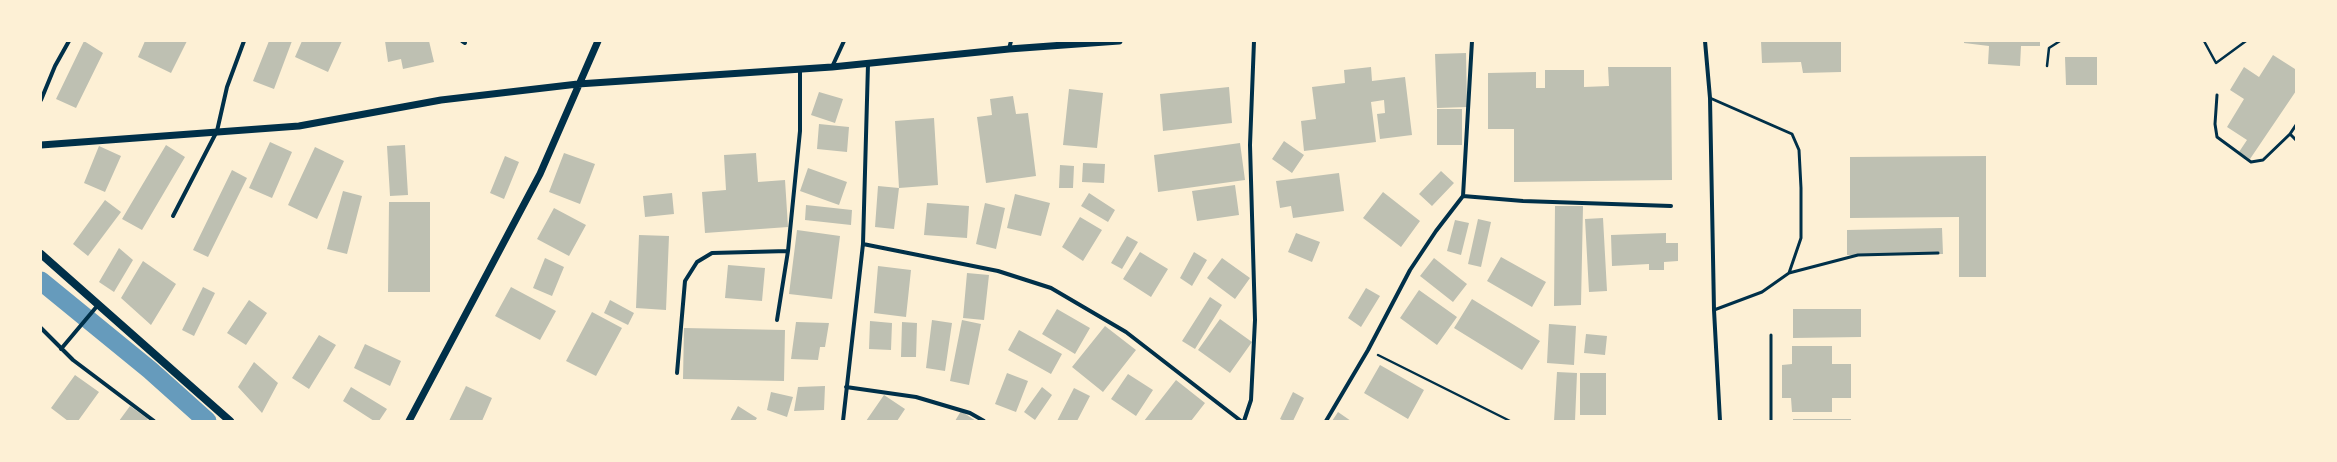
<!DOCTYPE html>
<html>
<head>
<meta charset="utf-8">
<style>
  body { margin:0 }
  #map { position:relative; width:2337px; height:462px; overflow:hidden; background:#fdf0d5; font-family:"PT Sans Narrow",sans-serif }
  canvas { display:block }
  .frame { position:absolute; inset:0; border:42px solid #fdf0d5; pointer-events:none }
</style>
</head>
<body>
<div id="map">
<canvas width="2337" height="462"></canvas>
<div class="frame"></div>
</div>
<script>
const ctx = document.querySelector('canvas').getContext('2d');
ctx.lineJoin = 'round';
const shape = rows => new Path2D(rows.map(r => 'M' + r).join(''));
function strokePath(path, color, width, dash) { ctx.strokeStyle = color; ctx.lineWidth = width; ctx.lineCap = dash ? 'butt' : 'round'; ctx.setLineDash(dash || []); ctx.stroke(path); }
function paint(path, color) { ctx.fillStyle = color; ctx.fill(path, 'evenodd'); }
const canal = shape([
  [41,281,150,370,207,421]
]);
const building = shape([
  [84,41,103,53,76,108,56,99],
  [145,41,187,41,171,73,138,57],
  [269,41,292,41,274,89,253,81],
  [302,41,342,41,328,72,295,57],
  [385,41,429,41,434,62,403,69,401,59,388,62],
  [1761,41,1841,41,1841,72,1803,73,1801,62,1762,63],
  [1964,41,2040,41,2040,46,2021,46,2020,66,1988,64,1989,46,1964,43],
  [1466,53,1467,107,1437,108,1435,54],
  [2273,55,2295,69,2296,67,2296,91,2250,159,2239,152,2247,140,2227,127,2244,99,2230,90,2244,67,2259,77],
  [2065,57,2097,57,2097,85,2066,85],
  [1371,67,1372,81,1405,77,1412,135,1380,139,1377,114,1385,113,1384,100,1371,102,1376,142,1304,151,1301,121,1316,119,1312,87,1345,83,1344,70],
  [1608,67,1671,67,1672,180,1514,182,1514,129,1488,129,1488,73,1536,72,1536,88,1545,88,1545,70,1584,70,1584,87,1609,86],
  [1229,87,1232,123,1163,131,1160,94],
  [1069,89,1103,93,1097,148,1063,145],
  [819,92,843,99,835,123,811,115],
  [1013,96,1016,114,1028,113,1036,176,986,183,977,117,992,115,990,99],
  [1437,109,1462,109,1462,145,1437,145],
  [934,118,938,185,899,188,895,121],
  [819,124,849,127,847,152,817,149],
  [1284,141,1304,155,1292,173,1272,159],
  [270,142,292,152,272,198,249,188],
  [1240,143,1245,180,1158,192,1154,155],
  [166,145,185,157,142,230,122,219],
  [405,145,408,195,390,196,387,146],
  [99,146,121,156,105,192,84,183],
  [315,147,344,161,317,219,288,205],
  [564,153,595,164,580,204,549,192],
  [756,153,758,182,785,180,788,227,705,233,702,192,726,190,724,155],
  [505,156,519,162,504,199,490,193],
  [1986,156,1986,277,1959,277,1959,217,1850,218,1850,157],
  [1083,163,1105,164,1104,183,1082,182],
  [1060,165,1074,166,1073,188,1059,188],
  [808,168,847,182,839,205,800,191],
  [232,170,247,178,208,257,193,250],
  [1441,171,1454,183,1432,206,1419,194],
  [1339,173,1344,211,1293,218,1291,206,1280,208,1276,181],
  [1235,185,1239,215,1197,221,1192,191],
  [878,186,899,188,894,229,875,227],
  [343,191,362,196,347,254,327,249],
  [1383,192,1420,221,1401,247,1363,218],
  [672,193,674,214,645,217,643,196],
  [1089,193,1115,210,1108,222,1081,206],
  [1015,194,1050,203,1041,236,1007,228],
  [105,200,121,212,88,256,73,244],
  [389,202,430,202,430,292,388,292],
  [927,203,969,206,967,238,924,235],
  [985,203,1005,208,996,249,976,244],
  [806,205,852,210,851,225,805,220],
  [1555,206,1583,206,1581,305,1554,306],
  [554,208,586,225,569,256,537,239],
  [1080,217,1102,230,1083,261,1062,247],
  [1603,218,1607,291,1589,292,1585,219],
  [1478,219,1491,222,1481,267,1468,264],
  [1455,220,1469,223,1461,255,1447,251],
  [1942,228,1943,254,1847,255,1847,230],
  [797,230,840,236,832,299,789,294],
  [1296,233,1320,242,1312,262,1288,252],
  [1666,233,1666,243,1678,243,1678,261,1664,262,1664,270,1649,270,1649,264,1612,266,1611,235],
  [639,235,669,236,666,310,636,308],
  [1127,236,1138,242,1122,269,1111,263],
  [119,248,133,260,114,292,99,282],
  [1140,252,1168,269,1151,297,1123,279],
  [1194,252,1207,260,1192,286,1180,278],
  [1501,257,1546,282,1532,307,1487,281],
  [545,258,564,267,552,296,533,288],
  [1222,258,1250,278,1235,299,1207,278],
  [1434,258,1467,284,1453,302,1420,276],
  [143,261,176,284,151,325,121,298],
  [728,265,765,268,762,301,725,298],
  [878,266,911,270,906,317,874,313],
  [967,273,989,275,984,320,963,318],
  [203,287,215,293,194,336,182,330],
  [511,287,556,311,540,340,495,316],
  [1366,288,1380,296,1361,327,1348,318],
  [1419,290,1457,317,1437,345,1400,318],
  [1210,297,1222,305,1195,349,1182,341],
  [1472,299,1540,341,1522,370,1454,328],
  [249,300,267,313,246,345,227,333],
  [610,300,634,313,628,325,604,313],
  [1057,309,1090,328,1075,354,1042,334],
  [1793,309,1861,309,1861,337,1793,338],
  [592,312,622,328,596,376,566,361],
  [1220,319,1252,342,1230,373,1198,350],
  [932,320,952,323,945,371,926,368],
  [962,320,981,324,969,385,950,381],
  [870,321,892,323,891,350,869,349],
  [796,322,829,323,825,347,820,347,818,360,791,359],
  [902,322,917,323,916,357,901,357],
  [1549,324,1576,326,1574,365,1547,363],
  [1105,326,1136,350,1103,392,1072,367],
  [684,328,785,330,784,381,683,379],
  [1019,330,1062,354,1051,374,1008,350],
  [1586,334,1607,336,1605,355,1584,353],
  [319,335,336,345,309,389,292,378],
  [365,344,401,361,390,386,354,368],
  [1792,346,1832,346,1832,364,1851,364,1851,398,1832,398,1832,412,1792,412,1791,398,1782,398,1782,365,1792,364],
  [254,362,278,383,262,413,238,387],
  [1380,365,1424,390,1408,419,1364,393],
  [1557,372,1577,373,1575,421,1554,421],
  [1007,373,1028,381,1016,412,995,404],
  [1580,373,1606,373,1606,415,1580,415],
  [1128,374,1153,390,1136,416,1111,399],
  [75,375,99,392,78,421,68,421,51,408],
  [1176,380,1205,403,1191,421,1144,421],
  [466,386,492,398,482,421,449,421],
  [825,386,824,410,794,411,798,387],
  [351,387,387,409,379,421,374,421,343,401],
  [1042,387,1052,395,1035,420,1024,412],
  [1074,388,1090,396,1077,421,1057,421],
  [771,392,793,397,787,417,767,410],
  [1293,392,1304,398,1293,421,1284,421,1280,419],
  [884,395,905,409,897,421,866,421],
  [130,406,148,419,146,421,119,421],
  [738,406,757,418,755,421,730,421],
  [961,411,976,421,955,421],
  [1338,412,1351,421,1332,421],
  [1793,419,1851,419,1851,421,1793,421]
]);
const path = shape([
  [2204,41,2216,63,2246,41],
  [2047,66,2049,48,2060,41],
  [1378,355,1510,421]
]);
const service = shape([
  [2217,95,2215,124,2217,137,2251,162,2263,160,2290,134],
  [1710,98,1792,134,1799,150,1801,188,1801,238,1789,273,1762,292,1714,310],
  [2296,125,2290,134,2296,140],
  [1789,273,1858,255,1938,253],
  [1771,335,1771,421]
]);
const minor = shape([
  [462,41,465,43],
  [1705,41,1710,98,1714,310,1720,421],
  [1009,49,1011,41],
  [832,67,844,41],
  [41,100,55,66,69,41],
  [1463,196,1472,41],
  [173,216,217,131,227,87,244,41],
  [863,244,998,271,1051,288,1126,332,1241,421],
  [777,320,788,251],
  [41,328,73,360,154,421],
  [61,349,98,305],
  [677,373,685,281,697,262,712,253,788,251,800,131,800,69],
  [846,387,916,397,970,413,984,421],
  [843,421,863,244,868,64],
  [1244,421,1251,400,1255,320,1250,145,1254,41],
  [1326,421,1368,350,1410,270,1436,231,1463,196,1523,201,1671,206]
]);
const tertiary = shape([
  [41,145,299,126,441,100,578,84,832,67,1009,49,1119,41],
  [409,421,540,174,598,41]
]);
const secondary = shape([
  [41,254,230,421]
]);
strokePath(canal, '#669bbc', 19);
paint(building, '#bec0b2');
strokePath(path, '#003049', 2.5);
strokePath(service, '#003049', 3);
strokePath(minor, '#003049', 4);
strokePath(tertiary, '#003049', 7);
strokePath(secondary, '#003049', 8);
</script>
</body>
</html>
